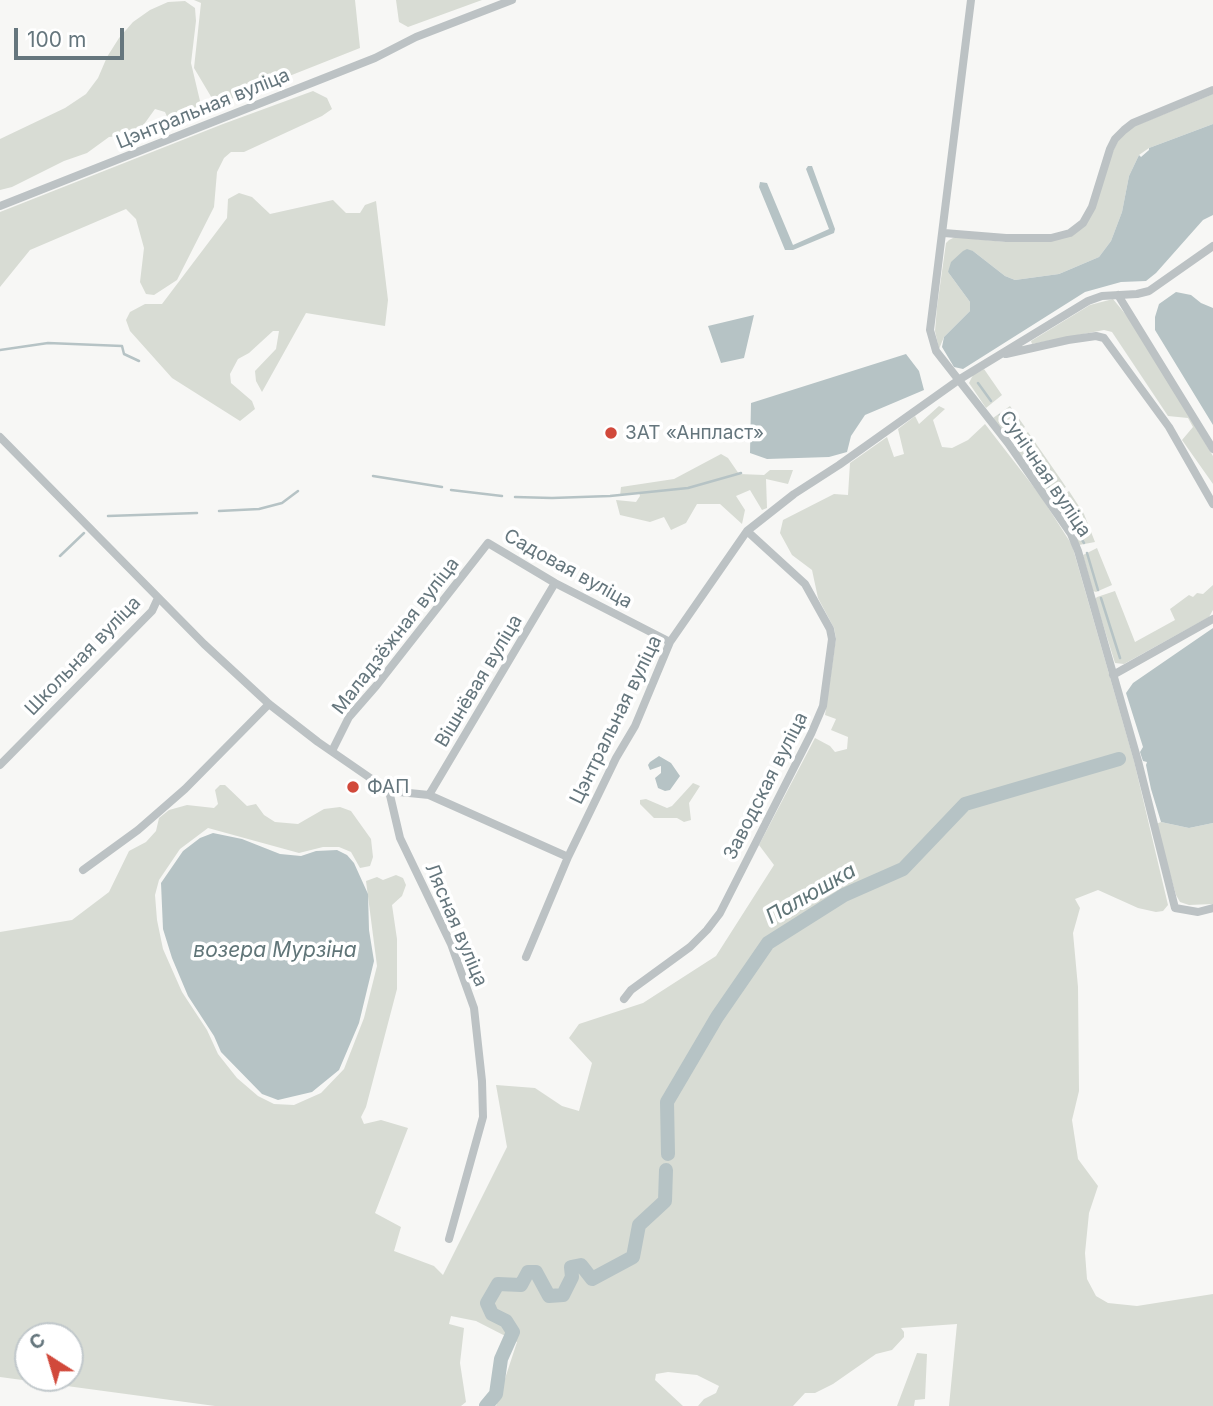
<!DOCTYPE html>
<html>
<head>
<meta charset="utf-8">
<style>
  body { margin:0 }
  #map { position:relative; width:1213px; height:1406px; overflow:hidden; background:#f7f7f5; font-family:Inter,sans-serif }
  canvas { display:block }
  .north { position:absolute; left:14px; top:1322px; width:70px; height:70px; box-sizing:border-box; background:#fff; border:2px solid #c1c8cb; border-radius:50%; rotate:323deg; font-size:19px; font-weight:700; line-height:28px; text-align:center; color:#65767d }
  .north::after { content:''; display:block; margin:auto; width:24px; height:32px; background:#d1493b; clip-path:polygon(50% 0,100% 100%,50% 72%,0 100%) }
  .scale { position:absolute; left:14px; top:28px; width:110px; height:32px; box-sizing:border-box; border:4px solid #65767d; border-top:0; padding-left:9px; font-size:21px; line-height:24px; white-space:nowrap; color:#65767d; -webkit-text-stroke:5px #fff; paint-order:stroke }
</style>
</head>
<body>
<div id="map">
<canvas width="1213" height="1406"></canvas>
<div class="north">С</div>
<div class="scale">100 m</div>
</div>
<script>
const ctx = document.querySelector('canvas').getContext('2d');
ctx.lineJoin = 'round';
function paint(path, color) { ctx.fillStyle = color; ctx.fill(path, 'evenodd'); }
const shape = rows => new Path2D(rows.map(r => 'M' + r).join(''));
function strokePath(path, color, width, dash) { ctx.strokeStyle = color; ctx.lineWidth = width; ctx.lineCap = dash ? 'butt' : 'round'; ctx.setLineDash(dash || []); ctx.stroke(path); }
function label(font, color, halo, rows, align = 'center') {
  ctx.font = font + ' Inter,sans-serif'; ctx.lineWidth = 7; ctx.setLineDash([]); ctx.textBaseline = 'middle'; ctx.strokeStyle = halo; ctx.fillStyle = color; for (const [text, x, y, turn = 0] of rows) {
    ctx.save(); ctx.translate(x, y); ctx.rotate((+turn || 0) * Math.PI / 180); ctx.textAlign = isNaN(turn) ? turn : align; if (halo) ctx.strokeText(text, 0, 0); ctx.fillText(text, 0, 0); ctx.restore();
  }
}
const green = shape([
  [194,0,355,0,360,48,216,105,194,68,201,3],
  [396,0,482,0,408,27,399,22],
  [185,1,195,8,196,21,191,63,200,101,194,115,181,122,169,121,165,112,155,109,137,134,109,137,87,153,64,161,12,187,0,190,0,139,65,108,86,94,98,78,107,57,119,38,133,22,150,10,168,2],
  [313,91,327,98,332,109,322,116,244,152,231,152,224,158,217,172,214,207,177,280,154,295,146,294,140,282,144,248,136,219,126,209,30,250,0,287,0,212,223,124],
  [1213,94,1213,124,1149,148,1139,155,1129,176,1122,212,1111,241,1099,257,1059,274,1015,280,1005,276,973,251,948,272,970,302,970,311,944,337,939,349,935,331,937,307,946,243,949,240,955,237,1006,242,1051,241,1086,224,1113,151,1118,141,1126,132,1135,126],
  [239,193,252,197,270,214,333,200,346,213,360,213,365,205,376,201,388,300,385,326,306,313,262,392,256,381,255,371,276,349,279,331,273,331,249,353,238,359,230,374,231,383,252,401,255,409,240,421,172,378,130,331,126,320,130,312,145,304,162,304,227,218,228,199],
  [1113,299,1131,321,1213,456,1213,484,1182,440,1193,427,1188,418,1168,416,1112,332,1104,330,1032,344,1031,341,1090,305],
  [984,369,1002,395,986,408,969,383,973,375],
  [939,406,945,409,933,420,942,447,952,448,968,440,985,424,1040,495,1072,545,1134,761,1168,905,1163,911,1156,912,1138,908,1098,890,1075,899,1080,908,1073,933,1078,987,1079,1091,1072,1120,1078,1159,1098,1186,1089,1213,1085,1253,1087,1279,1096,1296,1108,1303,1137,1306,1213,1294,1213,1406,949,1406,957,1324,901,1328,904,1332,904,1337,892,1350,876,1354,833,1384,815,1393,805,1393,793,1406,698,1406,704,1399,716,1393,719,1386,697,1375,668,1372,656,1374,655,1380,683,1406,496,1406,517,1342,476,1321,451,1316,449,1324,464,1328,460,1363,466,1402,461,1406,215,1406,0,1377,0,932,72,920,109,892,129,851,146,842,156,831,159,818,169,810,187,805,214,808,218,804,215,790,220,785,225,785,247,806,256,804,264,815,275,822,298,824,324,809,340,807,351,811,371,839,373,857,370,866,360,868,351,852,339,847,323,847,299,853,208,828,180,849,159,880,155,895,157,920,163,949,182,992,207,1030,218,1054,237,1078,258,1096,274,1104,294,1105,321,1093,344,1069,364,1018,377,966,366,881,377,877,383,880,396,875,403,878,406,885,402,896,392,905,397,939,397,989,366,1107,361,1117,364,1124,381,1120,408,1128,375,1213,401,1227,394,1251,434,1266,443,1275,507,1147,496,1085,535,1088,562,1106,579,1111,592,1063,569,1038,579,1024,643,1003,716,956,774,865,759,845,815,738,830,746,835,752,847,749,848,737,831,730,836,719,825,715,836,638,834,628,818,598,812,570,792,555,780,533,783,520,834,494,848,495,850,463,887,437,894,457,904,454,898,429,915,416,919,424],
  [28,1336,70,1336,70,1378,28,1378],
  [1010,406,1025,427,1011,437,1007,437,993,418],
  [1028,432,1066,487,1051,495,1013,445,1014,443],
  [721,454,728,458,739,474,764,475,770,470,793,470,788,484,766,479,767,508,762,510,750,490,736,496,745,510,742,524,720,504,697,504,686,523,671,530,664,517,650,522,620,515,616,500,636,502,640,496,639,492,620,496,621,487,674,479],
  [1069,491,1084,514,1095,542,1079,545,1054,502],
  [1097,548,1112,585,1096,592,1093,591,1083,555],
  [1213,585,1213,610,1209,617,1124,664,1115,663,1095,599,1097,597,1115,591,1135,642,1175,620,1170,609,1189,595,1193,597,1197,593,1203,594],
  [693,783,700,786,689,803,691,820,684,822,677,818,654,818,640,804,640,800,646,799,667,808,672,806],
  [1161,822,1189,828,1213,823,1213,904,1189,905,1180,902,1176,895,1156,824],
  [917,1353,927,1354,925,1399,915,1400,914,1406,897,1406]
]);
const water = shape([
  [1213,124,1213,215,1203,220,1156,273,1146,281,1121,282,1085,292,963,369,954,367,942,347,944,337,970,311,970,302,948,272,951,262,963,251,967,249,973,251,1005,276,1015,280,1059,274,1099,257,1111,241,1122,212,1129,176,1139,155,1141,157,1149,150,1149,148],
  [808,166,812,166,835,229,834,233,793,250,785,250,759,187,760,182,767,183,793,245,829,229,806,169],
  [1176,292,1191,295,1201,303,1213,308,1213,425,1155,330,1155,317,1159,304],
  [754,315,744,358,721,363,708,326],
  [906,354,919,371,924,390,865,415,851,436,847,452,829,457,767,459,750,453,751,403],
  [1213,628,1213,823,1189,828,1161,822,1151,789,1146,765,1147,762,1143,761,1140,752,1143,747,1126,693,1133,683],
  [659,756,671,763,680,776,670,790,665,791,658,788,655,778,661,773,661,766,650,770,648,765,650,762],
  [213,833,242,839,280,854,301,856,316,851,337,850,347,855,354,863,368,894,369,930,374,961,359,1023,339,1070,312,1092,278,1100,262,1094,221,1052,214,1036,188,996,172,958,163,929,161,883,183,851,200,838]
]);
const stream = shape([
  [0,350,48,343,122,346,124,354,139,361],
  [978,383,991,401],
  [1000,415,1013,433],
  [1020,443,1052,492],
  [373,476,442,487],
  [451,490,502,496],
  [515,497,552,498,610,496,688,488,741,473],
  [1058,502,1084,543],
  [219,511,259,509,282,503,298,491],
  [108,516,197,513],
  [1087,553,1098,590],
  [60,556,84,533],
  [1101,598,1120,658]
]);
const river = shape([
  [668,1154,667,1102,717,1017,768,943,844,895,903,869,965,804,1119,759],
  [486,1406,496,1394,501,1359,513,1332,506,1321,492,1314,487,1303,498,1284,521,1285,528,1272,536,1272,549,1296,563,1295,572,1277,571,1267,581,1265,592,1279,633,1257,639,1225,665,1201,666,1170]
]);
const minor = shape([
  [971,0,930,330,936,351,1008,443,1071,534,1078,551,1138,761,1175,908,1198,912,1213,908],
  [0,206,375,58,416,37,512,0],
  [944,233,1006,238,1051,238,1070,233,1083,223,1092,207,1110,149,1115,139,1124,130,1133,123,1213,90],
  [1118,295,1213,449],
  [1006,354,1068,340,1096,336,1104,338,1169,427,1213,504],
  [0,437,204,644,269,704,318,742,389,791,429,795,568,857,616,758,635,726,670,642,747,531,794,494,839,465,960,379,1088,301,1102,296,1137,294,1149,291,1213,246],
  [1113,675,1213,619],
  [332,751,349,717,376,686,488,543,555,583,670,642],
  [0,765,152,611,158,598],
  [389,791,400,838,451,944,474,1008,482,1081,483,1117,449,1239],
  [429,795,555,583],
  [83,870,138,830,185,789,269,704],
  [526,957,568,857],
  [624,999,631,990,690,947,707,930,720,913,811,734,823,706,832,639,830,629,805,584,747,531]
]);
const markers = [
  [611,433,7,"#d1493b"],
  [353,787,7,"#d1493b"]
];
const streetNames = [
  ["Цэнтральная вуліца",203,109,-22],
  ["Сунічная вуліца",1045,474,56],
  ["Садовая вуліца",568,569,29],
  ["Маладзёжная вуліца",396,636,-52],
  ["Школьная вуліца",83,656,-46],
  ["Вішнёвая вуліца",479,681,-59],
  ["Цэнтральная вуліца",616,720,-64],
  ["Заводская вуліца",766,786,-63],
  ["Лясная вуліца",456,925,67]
];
const poiNames = [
  ["ЗАТ «Анпласт»",625,433],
  ["ФАП",367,787]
];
const waterNames = [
  ["Палюшка",811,894,-30],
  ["возера Мурзіна",275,951]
];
paint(green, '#d8dcd4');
paint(water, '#b6c3c5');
strokePath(stream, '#b6c3c5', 2.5);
strokePath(river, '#b6c3c5', 14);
strokePath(minor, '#bcc2c4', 8);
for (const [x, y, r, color] of markers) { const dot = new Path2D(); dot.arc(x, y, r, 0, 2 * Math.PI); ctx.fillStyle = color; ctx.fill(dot); strokePath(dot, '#fff', 2.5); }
label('19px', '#65767d', '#fff', streetNames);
label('19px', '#65767d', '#fff', poiNames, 'left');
label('italic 21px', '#607578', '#fff', waterNames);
</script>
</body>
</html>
